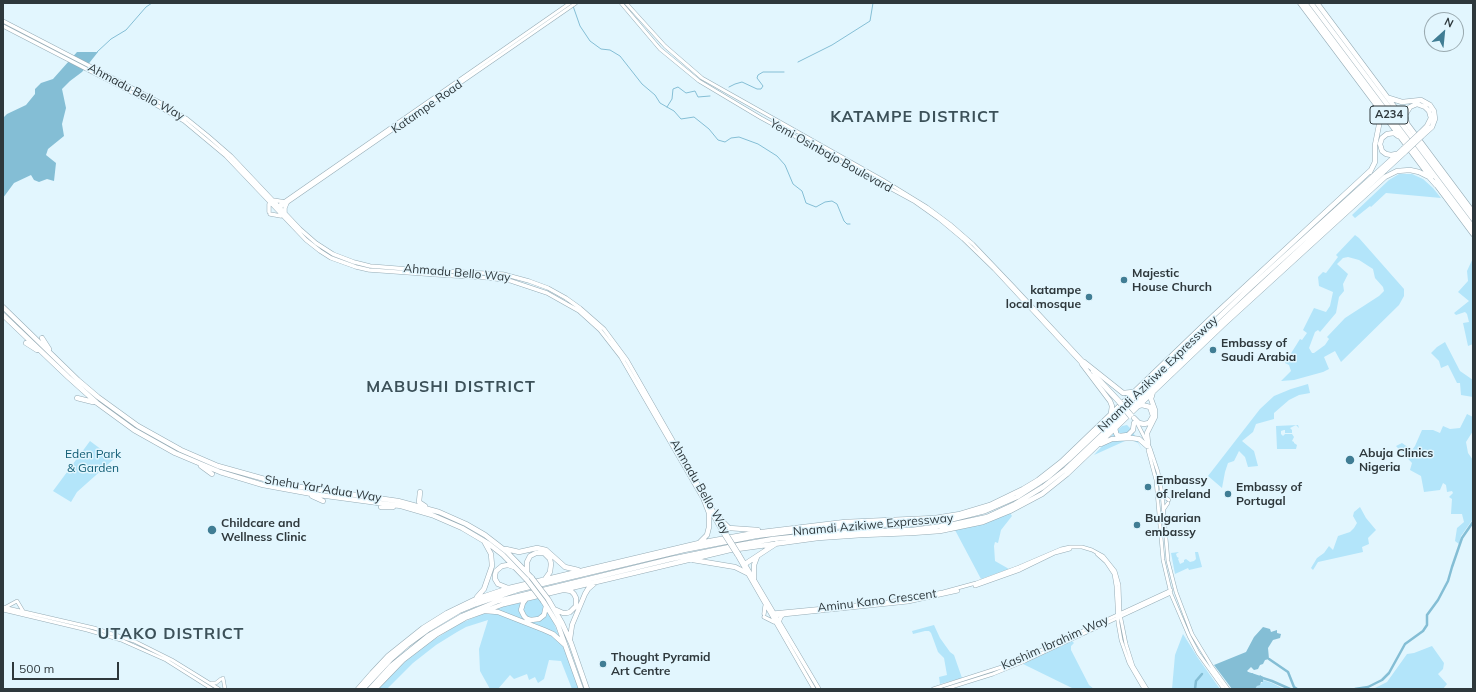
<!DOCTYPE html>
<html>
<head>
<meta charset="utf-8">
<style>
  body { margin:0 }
  #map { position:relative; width:1476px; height:692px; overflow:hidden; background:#e2f6fe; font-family:Mulish,sans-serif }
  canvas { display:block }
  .frame { position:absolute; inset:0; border:4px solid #2e383c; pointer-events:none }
  .north { position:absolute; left:1424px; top:12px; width:40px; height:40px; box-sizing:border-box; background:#e2f6fe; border:1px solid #9aaab0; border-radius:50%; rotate:27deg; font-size:11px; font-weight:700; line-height:16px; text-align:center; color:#2e383c }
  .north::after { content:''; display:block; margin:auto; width:14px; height:18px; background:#407d94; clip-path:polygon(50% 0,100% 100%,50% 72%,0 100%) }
  .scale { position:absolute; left:12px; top:662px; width:107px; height:18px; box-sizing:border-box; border:2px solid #2e383c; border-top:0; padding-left:5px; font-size:12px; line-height:14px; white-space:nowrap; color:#2e383c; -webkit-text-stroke:3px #e2f6fe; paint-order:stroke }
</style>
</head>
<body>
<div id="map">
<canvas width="1476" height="692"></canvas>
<div class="frame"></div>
<div class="north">N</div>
<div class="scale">500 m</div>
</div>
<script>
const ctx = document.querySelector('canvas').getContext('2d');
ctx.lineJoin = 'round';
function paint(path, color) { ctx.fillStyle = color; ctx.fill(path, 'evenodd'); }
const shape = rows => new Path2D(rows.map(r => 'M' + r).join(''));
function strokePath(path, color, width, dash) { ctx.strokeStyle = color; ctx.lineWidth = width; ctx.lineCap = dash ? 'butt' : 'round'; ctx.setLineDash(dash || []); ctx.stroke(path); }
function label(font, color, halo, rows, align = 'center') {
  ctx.font = font + ' Mulish,sans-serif'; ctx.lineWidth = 3; ctx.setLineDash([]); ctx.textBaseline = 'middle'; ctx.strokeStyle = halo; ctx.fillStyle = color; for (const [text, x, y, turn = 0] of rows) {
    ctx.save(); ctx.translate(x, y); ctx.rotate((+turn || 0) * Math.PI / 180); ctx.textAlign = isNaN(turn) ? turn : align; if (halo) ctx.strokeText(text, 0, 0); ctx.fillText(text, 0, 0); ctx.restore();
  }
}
const green = shape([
  [1399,174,1412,174,1423,179,1433,188,1441,198,1386,193,1371,207,1370,206,1355,218,1352,215,1389,180],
  [1355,235,1359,238,1404,289,1404,296,1399,305,1341,362,1335,351,1324,357,1329,369,1323,372,1294,380,1281,381,1291,371,1289,365,1285,363,1300,339,1302,340,1307,333,1303,330,1314,308,1326,312,1330,306,1333,292,1319,286,1318,277,1323,272,1326,273,1338,257,1336,255],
  [1348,257,1359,260,1373,269,1375,278,1383,287,1384,291,1379,296,1345,318,1327,337,1329,339,1325,345,1314,353,1312,353,1309,348,1315,332,1318,330,1320,332,1336,313,1339,297,1344,291,1343,284,1348,274,1337,264,1343,258],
  [1473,258,1473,344,1468,346,1463,323,1469,322,1467,314,1465,312,1456,315,1454,313,1469,301,1458,292,1468,281,1467,271],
  [1445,342,1460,371,1473,380,1473,397,1461,395,1460,383,1457,383,1448,365,1441,368,1439,361,1431,353,1437,347],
  [1308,384,1310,393,1299,395,1289,400,1274,413,1274,419,1256,424,1253,432,1242,441,1254,451,1258,466,1248,467,1245,457,1239,451,1234,461,1228,463,1225,472,1222,488,1208,476,1260,409,1274,396,1291,389],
  [1467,414,1473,417,1473,431,1466,442,1468,453,1473,460,1473,519,1461,536,1459,544,1455,541,1457,528,1464,522,1462,514,1451,514,1452,499,1449,497,1453,493,1452,491,1447,492,1446,485,1443,483,1440,490,1424,492,1421,476,1410,470,1412,463,1396,446,1402,443,1412,450,1415,446,1422,430,1433,430,1440,433,1443,426,1450,429,1460,428],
  [1127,425,1132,430,1142,450,1138,443,1132,440,1125,441,1094,455,1115,432,1122,426],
  [1296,425,1290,428,1292,430,1292,433,1285,433,1285,430,1284,430,1281,431,1281,434,1283,436,1285,434,1292,434,1294,437,1292,441,1294,442,1294,443,1297,445,1296,449,1277,449,1276,426,1298,425,1299,428],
  [90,441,114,459,77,492,71,502,53,491],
  [1360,507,1366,518,1376,530,1368,538,1369,544,1362,547,1363,552,1318,562,1313,570,1311,568,1317,558,1324,553,1329,546,1333,550,1338,536,1350,532,1354,528,1357,523,1353,516,1354,512],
  [1010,513,1012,516,1001,530,998,543,995,542,994,546,995,561,1009,569,981,579,955,530],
  [1179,552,1176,554,1177,557,1179,558,1178,559,1180,564,1184,562,1184,560,1186,559,1190,562,1194,561,1196,559,1195,552,1198,552,1202,567,1189,570,1188,568,1175,574,1171,553],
  [538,596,551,616,563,646,579,689,572,689,561,661,549,660,544,679,538,683,535,677,529,680,527,674,514,679,510,675,498,689,490,689,480,671,479,649,488,620,466,627,457,632,436,645,413,663,387,689,378,689,406,661,432,641,459,624,498,607],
  [934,625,940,638,950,652,954,655,962,678,940,684,939,677,947,675,944,658,938,652,931,633,929,631,925,631,913,634,912,631],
  [1183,634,1198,658,1220,689,1172,689,1175,655],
  [1072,641,1074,643,1071,646,1071,650,1089,685,1094,689,1074,689,1023,664],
  [1432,646,1444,663,1443,669,1438,674,1447,684,1443,689,1373,689,1387,682,1407,654,1414,653],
  [1263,680,1272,683,1284,689,1255,689,1257,686,1263,682]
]);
const water = shape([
  [77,52,98,52,82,72,70,81,62,89,66,108,62,124,64,136,48,149,46,155,56,163,54,181,47,179,39,182,34,180,31,175,14,183,3,198,3,118,7,114,26,105,35,94,35,89,41,83,53,79],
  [1263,627,1270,629,1271,632,1277,630,1277,633,1281,634,1280,638,1273,640,1268,648,1269,659,1265,660,1263,664,1260,665,1258,669,1254,670,1251,667,1247,671,1250,674,1252,673,1259,677,1260,675,1263,677,1263,682,1261,682,1260,685,1257,686,1255,689,1232,689,1214,665,1246,652,1254,637]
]);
const stream = shape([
  [572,3,580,26,590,41,601,49,610,50,620,56,642,84,655,95,660,103,674,111,681,119,694,117,709,129,718,140,725,142,731,138,739,137,758,144,777,156,785,165,793,184,802,191,806,203,816,207,825,202,832,201,837,204,844,221,847,224,850,224],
  [97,52,111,39,126,30,146,7,152,3],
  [798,62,832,45,870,21,873,3],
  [729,87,735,84,742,82,757,89,761,89,763,86,757,78,758,75,763,72,784,72],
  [667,107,672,99,673,89,678,87,686,93,695,91,698,97,710,96]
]);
const river = shape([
  [1269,659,1288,672,1294,687,1297,689],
  [1244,672,1272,681,1290,689],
  [1195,689,1196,681,1202,674],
  [1355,689,1368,687,1382,680,1389,673,1405,644,1423,631,1427,625,1427,615,1438,600,1448,581,1452,567,1462,538,1473,522]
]);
const secondary = shape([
  [621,3,660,49,699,81,761,118,915,202,939,219,963,239,994,269,1082,364],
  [626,3,665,46,702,78,883,180,927,207,950,224,973,244,1014,287,1084,362],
  [278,206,570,3],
  [278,209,576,3],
  [1092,371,1121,402],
  [1093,375,1119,403],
  [1137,423,1150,448,1158,472,1162,493,1168,561,1176,592,1192,634,1212,667,1228,689],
  [1148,450,1156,480,1163,560,1171,594,1189,636,1198,653,1224,689],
  [1163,496,1169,500],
  [1164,509,1168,503],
  [1097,554,1106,562,1114,574,1116,586,1118,623,1121,640,1129,663,1144,689],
  [975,586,1020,570,1055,553,1070,549],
  [3,607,94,628,134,641,172,660,219,689],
  [6,607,17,601,23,611],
  [3,610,87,630,121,640,166,660,212,689],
  [772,613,887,602,943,592,976,583,1019,567,1061,549,1070,547,1082,547,1092,550,1103,556,1115,571,1119,585,1120,614,1126,644,1133,666,1147,689],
  [773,616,908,602,958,591],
  [223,678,225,689],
  [211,683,216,683,221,679],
  [933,689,1011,664,1171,590],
  [945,689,993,674,1025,661,1171,593]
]);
const primary = shape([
  [3,21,161,103,187,119,208,136,231,156,300,229,316,243,333,254,354,262,370,266,420,270,503,274,529,281,548,288,566,298,580,308,604,329,627,360,726,533],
  [3,26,158,106,184,121,226,156,306,240,320,251,331,258,356,267,369,270,439,275,489,278,511,281,547,293,579,311,600,330,621,357,705,502],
  [273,200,285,202],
  [269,212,269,204],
  [270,214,281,216],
  [285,214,285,208,287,203],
  [708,507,723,533],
  [739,554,819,689],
  [737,555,814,689],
  [764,614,765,606],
  [764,617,774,622],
  [779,622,781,617,784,614]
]);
const highway = shape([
  [1300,3,1431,178],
  [1305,3,1473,227],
  [1311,3,1473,219],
  [1317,3,1473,212],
  [1389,98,1402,102,1421,100,1430,105,1434,111,1435,119,1432,127,1422,136],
  [1407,123,1405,115,1410,107,1417,104,1425,107,1429,111,1431,118,1427,126,1420,133],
  [1396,154,1391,155,1386,154,1382,151,1380,144,1382,138,1387,134,1394,133,1398,136],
  [1370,172,1375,162,1375,145,1379,125,1379,114,1376,108],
  [1435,183,1473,234],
  [3,307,78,380,98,397,138,426,181,450,218,466,286,485,398,501,439,512,466,524,485,535,507,552,532,578],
  [3,315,68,377,97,403,134,430,175,453,220,472,263,485,312,494,401,506,432,515,462,528,489,544,503,555,527,580],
  [42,338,49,349],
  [26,343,37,350],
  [1084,362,1123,393,1133,392],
  [1082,364,1110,401,1112,406,1111,413],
  [77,398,93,402],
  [1134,418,1139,423,1144,424,1149,423,1153,416,1150,407,1142,405,1138,406],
  [1115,428,1116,433,1117,435,1120,436,1128,435,1133,430,1134,423],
  [1148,443,1147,433,1155,417,1155,410,1151,399,1153,392],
  [1101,444,1112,439,1131,438,1139,439,1147,446],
  [201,466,212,474],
  [420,492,419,502,425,506],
  [312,496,323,501],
  [381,507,393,507],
  [717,515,724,523,729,528,758,530],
  [700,542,707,535,709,527,709,513,704,500],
  [506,549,519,552,537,548,546,550,565,567,578,570],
  [693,560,735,567,747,573],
  [745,564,777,543],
  [527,572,527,562,530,556,536,553,544,553,550,559,551,564,550,572,545,579],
  [754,579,754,565,757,557],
  [508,588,498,584,495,579,495,575,496,571,502,566,508,565,514,567],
  [477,597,484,589,492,566,491,554,485,543],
  [526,599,523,603,521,610,524,616,527,619,531,620,539,619,544,615,546,606],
  [548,599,562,623,571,643,587,689],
  [543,601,558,625,581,689],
  [554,609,563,613,567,613,570,612,576,606,576,598,574,594,571,591,565,590],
  [486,611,498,612,544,630,553,634,564,644],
  [570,639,572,625,585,594,588,589,596,582],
  [358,689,372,673,388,656,423,628,447,613,476,599,509,588,699,543,754,533,845,522,935,518,960,514,990,505,1023,489,1038,480,1061,462,1213,316,1371,170],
  [363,689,391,659,407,645,429,629,459,611,476,604,517,590,684,550,756,536,828,527,925,523,953,519,985,511,1017,497,1048,477,1069,459,1251,287,1403,149],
  [370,689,391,666,428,636,462,616,498,601,671,559,739,545,773,539,833,533,912,530,950,525,987,517,1015,504,1043,487,1066,469,1235,309,1405,152],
  [375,689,403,660,437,634,465,618,504,604,730,550,818,538,862,535,912,533,940,531,983,522,1010,511,1042,494,1067,474,1223,325,1385,177,1397,171,1410,170,1419,172,1429,177,1436,185]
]);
const secondaryBridge = shape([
  [1121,402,1132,415],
  [1119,403,1130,417]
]);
const primaryBridge = shape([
  [723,533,737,555],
  [726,533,739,554]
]);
const highwayBridge = shape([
  [1403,149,1420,133],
  [1405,152,1422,136],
  [532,578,548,599],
  [527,580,543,601]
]);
const markers = [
  [1124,280,4,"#407d94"],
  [1089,297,4,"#407d94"],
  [1213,350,4,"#407d94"],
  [1350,460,5,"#407d94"],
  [1148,487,4,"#407d94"],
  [1228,494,4,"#407d94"],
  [1137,525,4,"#407d94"],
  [212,530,5,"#407d94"],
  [603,664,4,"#407d94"]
];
const shields = [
  [1389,115,38]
];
const shieldNames = [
  ["A234",1389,115]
];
const streetNames = [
  ["Ahmadu Bello Way",136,92,28],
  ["Katampe Road",427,107,-35],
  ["Yemi Osinbajo Boulevard",831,156,29],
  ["Ahmadu Bello Way",457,273,5],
  ["Nnamdi Azikiwe Expressway",1158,374,-44],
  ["Ahmadu Bello Way",700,487,60],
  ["Shehu Yar'Adua Way",323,489,9],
  ["Nnamdi Azikiwe Expressway",873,525,-5],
  ["Aminu Kano Crescent",877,601,-7],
  ["Kashim Ibrahim Way",1055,643,-24]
];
const poiNames = [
  ["Majestic",1132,273],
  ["House Church",1132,287],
  ["katampe",1081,290,"right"],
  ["local mosque",1081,304,"right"],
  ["Embassy of",1221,343],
  ["Saudi Arabia",1221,357],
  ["Abuja Clinics",1359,453],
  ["Nigeria",1359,467],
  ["Embassy",1156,480],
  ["of Ireland",1156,494],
  ["Embassy of",1236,487],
  ["Portugal",1236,501],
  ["Bulgarian",1145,518],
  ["embassy",1145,532],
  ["Childcare and",221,523],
  ["Wellness Clinic",221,537],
  ["Thought Pyramid",611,657],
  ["Art Centre",611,671]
];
const parkNames = [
  ["Eden Park",93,454],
  ["& Garden",93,468]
];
const districtNames = [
  ["KATAMPE DISTRICT",915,117],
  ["MABUSHI DISTRICT",451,387],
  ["UTAKO DISTRICT",171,634]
];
paint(green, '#b3e5fa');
paint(water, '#84bed5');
strokePath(stream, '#84bed5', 1);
strokePath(river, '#84bed5', 2.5);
strokePath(secondary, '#96acb6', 4);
strokePath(primary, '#96acb6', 4.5);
strokePath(highway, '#96acb6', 5.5);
strokePath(secondary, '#fff', 3);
strokePath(primary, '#fff', 3.5);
strokePath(highway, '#fff', 4.5);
strokePath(secondaryBridge, '#96acb6', 4, []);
strokePath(primaryBridge, '#96acb6', 4.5, []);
strokePath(highwayBridge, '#96acb6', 5.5, []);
strokePath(secondaryBridge, '#fff', 3);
strokePath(primaryBridge, '#fff', 3.5);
strokePath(highwayBridge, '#fff', 4.5);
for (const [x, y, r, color] of markers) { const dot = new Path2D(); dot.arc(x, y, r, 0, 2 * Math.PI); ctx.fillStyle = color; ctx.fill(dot); strokePath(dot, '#e2f6fe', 1.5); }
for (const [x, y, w] of shields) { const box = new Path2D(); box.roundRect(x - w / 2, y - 9, w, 18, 3); ctx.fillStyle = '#e2f6fe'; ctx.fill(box); strokePath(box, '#2e383c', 1); }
label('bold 11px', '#2e383c', null, shieldNames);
label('12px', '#2e383c', '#e2f6fe', streetNames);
label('bold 12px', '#2e383c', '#e2f6fe', poiNames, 'left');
label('12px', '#105c74', '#e2f6fe', parkNames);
ctx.letterSpacing = '1px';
label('bold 16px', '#3c5159', '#e2f6fe', districtNames);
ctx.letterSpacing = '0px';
</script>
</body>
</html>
